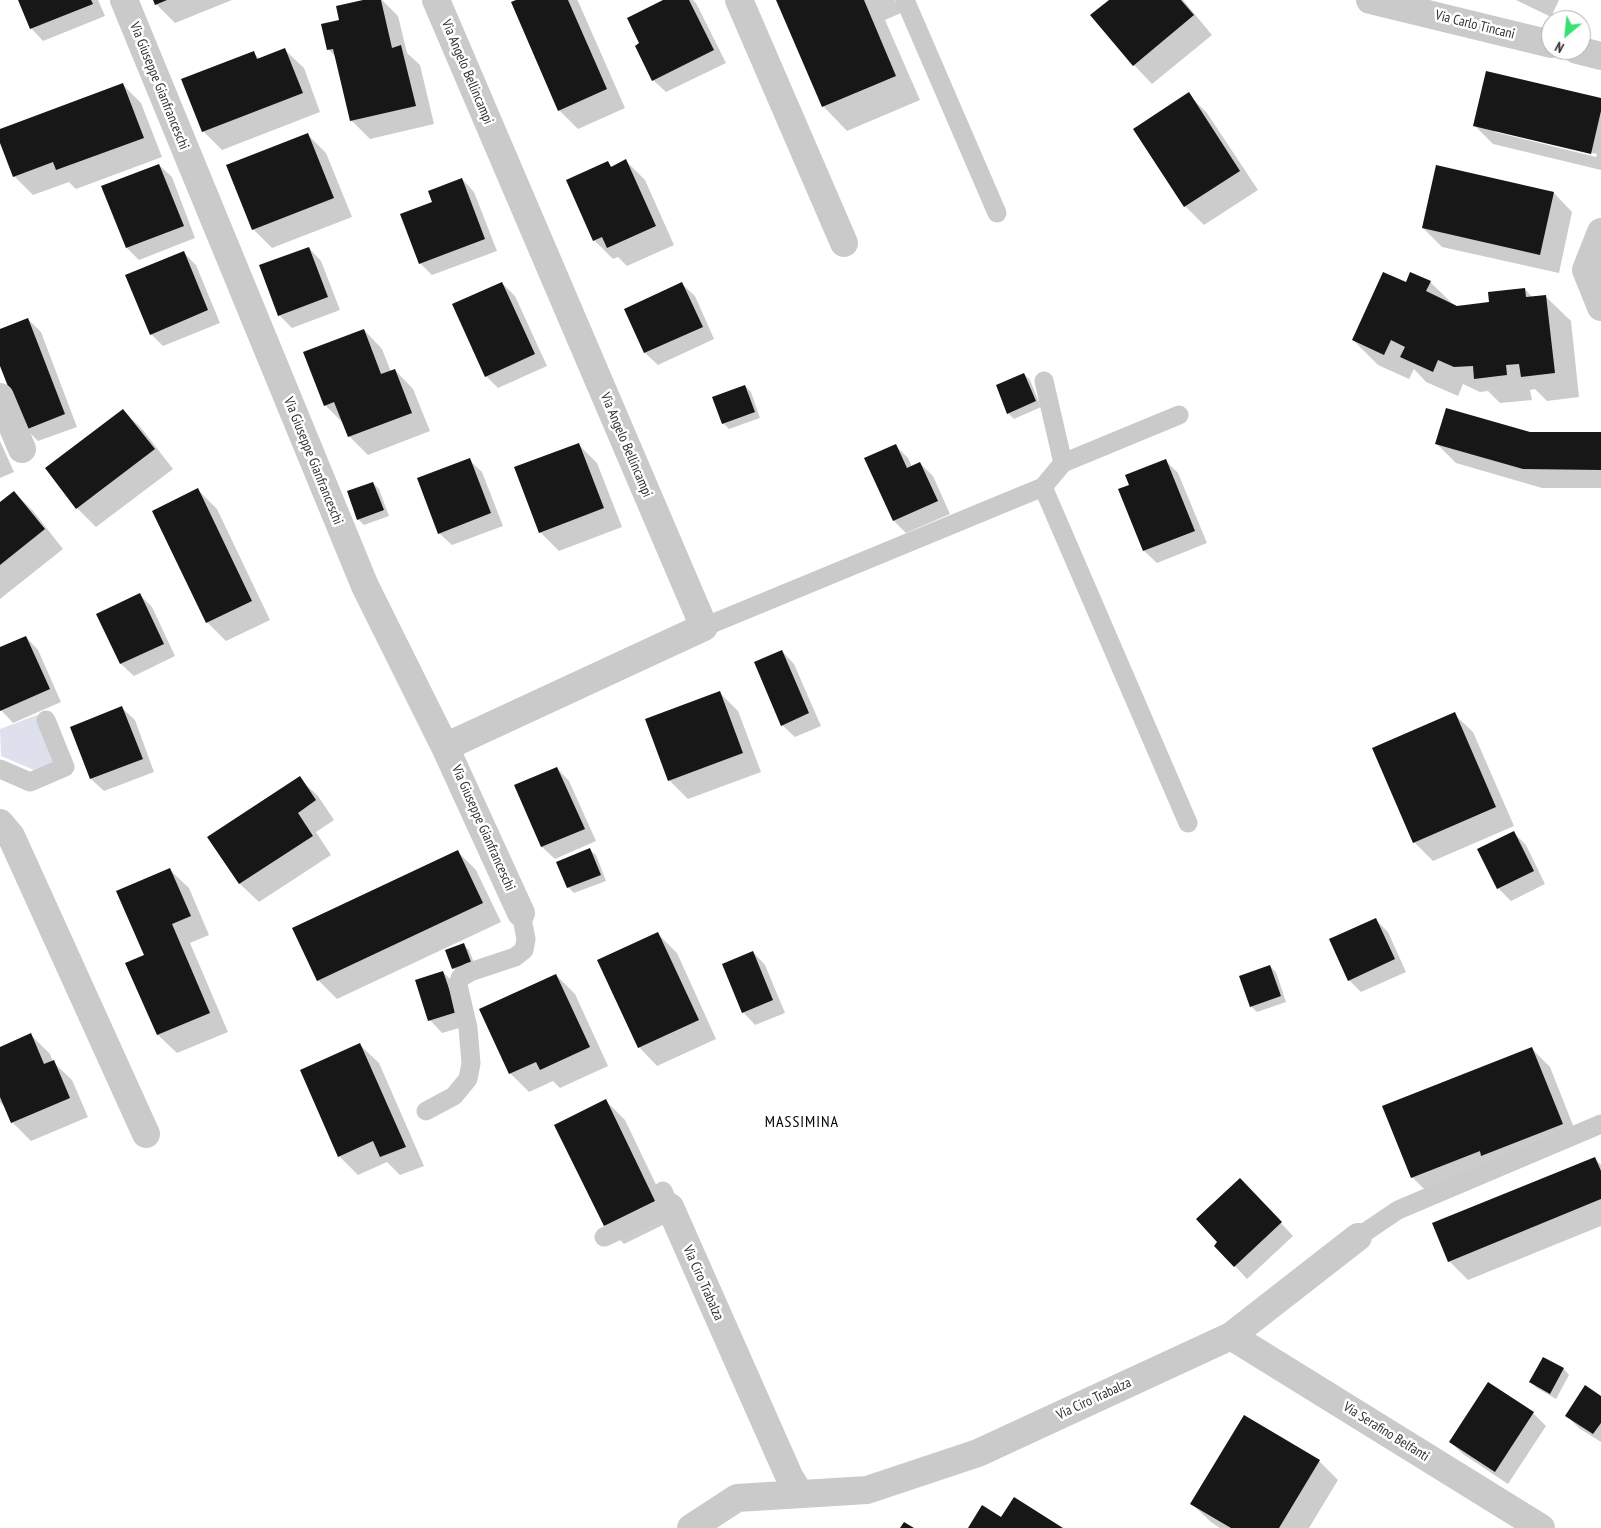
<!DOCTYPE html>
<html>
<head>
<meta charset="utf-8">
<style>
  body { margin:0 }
  #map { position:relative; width:1601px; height:1528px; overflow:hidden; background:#fff; font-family:"PT Sans Narrow",sans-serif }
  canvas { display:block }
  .north { position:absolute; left:1541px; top:10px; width:50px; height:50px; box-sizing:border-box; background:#fff; border:1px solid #acacac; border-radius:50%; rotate:208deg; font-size:14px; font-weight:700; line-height:20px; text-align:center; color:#303030 }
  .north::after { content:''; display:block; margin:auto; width:18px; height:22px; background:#38e172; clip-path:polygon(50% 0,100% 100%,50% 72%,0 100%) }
</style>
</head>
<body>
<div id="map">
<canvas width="1601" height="1528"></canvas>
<div class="north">N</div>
</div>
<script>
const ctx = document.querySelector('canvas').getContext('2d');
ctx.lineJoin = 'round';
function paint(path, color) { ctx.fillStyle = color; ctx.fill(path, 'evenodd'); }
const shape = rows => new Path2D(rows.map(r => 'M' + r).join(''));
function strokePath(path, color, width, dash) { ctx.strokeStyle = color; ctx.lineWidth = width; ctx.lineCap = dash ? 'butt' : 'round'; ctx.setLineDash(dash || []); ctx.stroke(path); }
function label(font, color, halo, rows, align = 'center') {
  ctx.font = font + ' "PT Sans Narrow",sans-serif'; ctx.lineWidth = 5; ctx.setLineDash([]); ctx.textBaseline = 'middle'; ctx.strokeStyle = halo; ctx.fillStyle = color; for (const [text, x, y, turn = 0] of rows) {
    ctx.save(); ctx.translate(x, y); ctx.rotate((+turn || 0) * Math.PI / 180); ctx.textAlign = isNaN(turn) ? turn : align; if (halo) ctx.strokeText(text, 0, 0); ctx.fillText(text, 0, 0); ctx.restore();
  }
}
const green = shape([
  [37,715,54,762,34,770,1,756,0,729]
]);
const shadow = shape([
  [20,0,98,0,105,16,43,41,31,28],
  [154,0,232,0,175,23,156,4],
  [368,0,382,0,398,16,407,53,420,65,434,124,370,139,351,120,336,57,329,50,341,21],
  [519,0,577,0,578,1,625,108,578,129,559,110],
  [666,0,693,0,696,3,726,63,666,92,653,80,641,44],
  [777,0,895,0,901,13,885,20,920,100,847,131,823,106],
  [1111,0,1183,0,1212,35,1152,84,1134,65],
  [1516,0,1559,0,1551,17],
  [285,50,304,68,320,112,222,150,203,131,253,53,260,59],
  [122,84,141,103,162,157,76,189,69,182,33,195,14,176,0,139,0,130],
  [1188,94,1207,113,1258,190,1204,225,1185,206,1135,129],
  [1601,99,1601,170,1493,144,1474,125],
  [1495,130,1597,154,1596,157,1495,132],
  [307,134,326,153,352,217,272,248,253,229],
  [626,161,645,180,674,245,627,266,618,257,613,259,594,240,608,163,612,167],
  [159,165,172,177,195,238,139,260,127,248],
  [462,179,474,192,497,251,432,275,420,263,433,203],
  [1554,193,1572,212,1559,273,1442,247,1423,228],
  [309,248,321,261,340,310,292,328,279,315],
  [184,253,196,265,220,323,163,346,151,334],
  [1430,282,1455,306,1490,304,1525,289,1533,298,1546,297,1571,321,1579,397,1547,401,1535,389,1530,390,1532,400,1500,403,1488,391,1480,392,1463,384,1458,396,1426,382,1414,369,1409,379,1378,365,1353,340,1406,284],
  [502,283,515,296,547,366,498,388,486,376],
  [682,284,695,296,714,339,658,365,645,353,626,310],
  [28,319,41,332,77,427,38,441,26,429,0,363,0,331],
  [364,330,382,349,391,372,395,370,413,389,430,431,368,455,349,436,344,424,325,405],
  [1024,374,1030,380,1041,407,1014,419,1008,413],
  [745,386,751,392,760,418,729,429,723,423],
  [123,410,142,429,173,469,96,527,77,508],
  [1601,434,1601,488,1542,488,1456,463,1437,444],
  [0,441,14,472,0,478],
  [579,445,597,463,622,527,559,551,540,532],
  [895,445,908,458,912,467,920,463,933,476,950,514,906,533,894,521,866,458],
  [469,460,482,472,503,526,452,545,439,533],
  [1165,460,1178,473,1207,543,1157,563,1144,551,1120,490,1131,486],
  [373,483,379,489,389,516,364,525,358,519],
  [198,490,217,509,270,620,226,641,207,622],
  [14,492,33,511,63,549,0,599,0,504],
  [140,595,152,607,175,656,134,676,121,664,98,615],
  [26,637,38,650,61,702,13,723,0,709,0,649],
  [782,651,794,664,821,726,795,737,782,725],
  [719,692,738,711,761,772,688,799,669,780],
  [122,708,135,720,154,772,104,791,91,779,71,727],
  [1454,714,1473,732,1514,826,1433,861,1414,842],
  [557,768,569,781,596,841,555,859,542,847,516,786],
  [299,778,318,796,334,820,316,832,331,855,259,902,240,884,209,837],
  [1514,833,1526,845,1545,884,1511,901,1498,888],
  [590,850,596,855,606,881,574,893,568,887],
  [457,851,476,870,501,922,337,999,318,980],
  [170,870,189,888,209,935,190,943,228,1032,177,1053,158,1035,146,956],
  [1376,920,1388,932,1406,972,1361,992,1349,980],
  [658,934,677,953,716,1039,657,1066,639,1047],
  [463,945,469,950,476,968,459,974,453,968],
  [753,952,765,965,785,1013,755,1025,743,1012],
  [1270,966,1276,972,1286,1002,1257,1012,1251,1006],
  [443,972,456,985,469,1025,442,1033,430,1020],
  [556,975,575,994,608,1066,560,1088,553,1081,529,1092,510,1073],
  [31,1035,50,1054,53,1062,72,1080,88,1117,31,1141,12,1122,6,1108,0,1102,0,1048],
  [360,1045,379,1063,424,1166,400,1175,387,1162,358,1175,339,1156],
  [1531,1048,1550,1067,1580,1143,1501,1174,1431,1196,1412,1177],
  [606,1101,625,1120,673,1220,624,1244,605,1225],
  [1595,1159,1601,1165,1601,1226,1468,1280,1449,1261],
  [1252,1192,1293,1236,1247,1279,1235,1266,1219,1242],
  [1544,1359,1564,1369,1569,1375,1556,1399,1537,1388,1531,1382],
  [1488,1384,1533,1413,1546,1426,1508,1484,1463,1454,1450,1442],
  [1601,1398,1601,1442,1579,1428,1566,1415],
  [1245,1416,1319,1461,1338,1480,1309,1528,1220,1528,1211,1522,1192,1504]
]);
const building = shape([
  [18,0,91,0,93,4,30,29],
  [153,0,167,0,155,5],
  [363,0,381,0,392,48,401,45,416,106,350,121,333,49,327,50,321,24,339,20,336,6],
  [516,0,568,0,607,89,558,111,511,2],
  [663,0,689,0,714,50,652,81,635,46,639,43,627,18],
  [776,0,864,0,896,76,822,107],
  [1109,0,1181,0,1194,15,1133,66,1090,15],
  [285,48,303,93,202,132,181,79,254,51,257,59],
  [1486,71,1601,98,1601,111,1591,154,1473,126],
  [123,83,144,138,56,170,53,162,13,177,0,143,0,129],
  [1189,92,1240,171,1184,207,1133,129],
  [308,133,334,198,252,230,226,165],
  [626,159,656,226,607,248,602,237,593,241,566,180,608,161,611,167],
  [159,164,184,226,126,248,101,186],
  [1436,165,1554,192,1540,255,1422,228],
  [462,178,485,239,419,264,400,214,432,202,428,191],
  [309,247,328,297,278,316,259,265],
  [184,251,208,310,150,335,125,275],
  [1383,272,1406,282,1410,272,1431,281,1426,291,1457,306,1489,302,1488,292,1525,288,1526,297,1546,295,1555,373,1521,377,1519,364,1506,365,1507,375,1474,379,1473,366,1454,367,1438,360,1433,372,1400,357,1405,347,1391,340,1384,355,1352,340],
  [502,282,535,354,485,377,452,304],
  [682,282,703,327,644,353,624,309],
  [28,318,65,414,25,430,0,366,0,329],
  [364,329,381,374,395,369,412,413,348,437,334,402,324,406,303,352],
  [1024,373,1036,401,1007,414,996,385],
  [745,385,755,412,722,424,712,397],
  [1446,408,1530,432,1601,432,1601,470,1523,469,1435,444],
  [123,409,155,449,76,509,45,468],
  [579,443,604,508,539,533,514,467],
  [896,444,907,468,920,462,938,501,893,521,864,458],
  [470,458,491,513,438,534,417,478],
  [1166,459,1195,531,1143,551,1118,489,1129,485,1125,475],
  [373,482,384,510,357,520,347,491],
  [198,488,252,601,206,623,152,511],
  [14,491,45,529,0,565,0,502],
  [140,593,164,644,120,664,96,614],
  [26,636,50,689,0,711,0,647],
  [782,650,809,713,781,726,754,662],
  [720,691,743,753,668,781,645,719],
  [122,706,143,759,90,779,70,727],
  [1455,712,1496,807,1413,843,1372,748],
  [557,767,585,829,541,847,514,785],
  [300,776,316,800,298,813,313,836,239,884,207,837],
  [1514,831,1534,871,1497,889,1477,849],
  [590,848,601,875,567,888,556,862],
  [458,850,483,903,317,981,292,928],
  [170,868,191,916,172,924,210,1013,157,1035,125,963,144,955,116,891],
  [1376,918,1395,959,1348,981,1329,939],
  [658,932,699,1020,638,1048,597,960],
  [464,943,471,962,452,969,445,950],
  [753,951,773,1000,742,1013,722,964],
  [1270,965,1281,996,1250,1007,1239,976],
  [443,971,457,1012,428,1021,415,980],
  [556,974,590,1047,540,1070,536,1062,509,1074,479,1009],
  [31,1033,44,1064,54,1060,70,1098,11,1123,0,1097,0,1047],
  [360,1043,406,1147,380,1157,373,1141,338,1157,300,1070],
  [1532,1047,1563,1124,1481,1156,1480,1151,1411,1178,1382,1106],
  [606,1099,655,1201,604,1226,554,1125],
  [1595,1157,1601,1171,1601,1199,1448,1262,1432,1223],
  [1240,1178,1282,1222,1234,1267,1214,1246,1217,1242,1196,1219],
  [1543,1357,1564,1368,1550,1394,1529,1382],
  [1488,1382,1534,1412,1495,1472,1449,1442],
  [1585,1385,1601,1396,1601,1423,1593,1434,1565,1416],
  [1244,1415,1320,1460,1279,1528,1231,1528,1190,1504],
  [1014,1497,1063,1528,968,1528,982,1505,1001,1517],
  [904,1522,914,1528,900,1528]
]);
const lane = shape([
  [905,0,997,213],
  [1044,381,1063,463],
  [1043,487,1063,463,1179,415],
  [704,627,1043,487,1188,823],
  [0,769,30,782,65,767,46,720],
  [426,1111,454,1096,468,1079,471,1063,468,1028,458,985,460,978,470,972,515,957,524,950,526,939,521,913],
  [604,1237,670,1207,663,1191],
  [1358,1237,1398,1210,1601,1124]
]);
const street = shape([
  [124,0,365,586,445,747,521,913],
  [436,0,704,627,445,747],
  [739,0,844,243],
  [1370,0,1551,44],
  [1577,50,1601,56],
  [1601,232,1586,270,1601,307],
  [0,397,22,449],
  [0,823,11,836,146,1134],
  [670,1207,789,1476,800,1494],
  [1231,1336,1541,1528],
  [691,1528,737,1498,867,1490,978,1453,1231,1336,1358,1237]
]);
const streetNames = [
  ["Via Carlo Tincani",1475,25,14],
  ["Via Angelo Bellincampi",467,72,67],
  ["Via Giuseppe Gianfranceschi",159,86,68],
  ["Via Angelo Bellincampi",626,445,67],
  ["Via Giuseppe Gianfranceschi",313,461,68],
  ["Via Giuseppe Gianfranceschi",483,828,66],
  ["Via Ciro Trabalza",703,1283,66],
  ["Via Ciro Trabalza",1094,1399,-25],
  ["Via Serafino Belfanti",1386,1432,32]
];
const quarterNames = [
  ["MASSIMINA",802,1122]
];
paint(green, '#dfe0ed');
paint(shadow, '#0003');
paint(building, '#171717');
strokePath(lane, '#cacaca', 19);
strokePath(street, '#cacaca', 28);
label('14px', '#303030', '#fff', streetNames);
ctx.letterSpacing = '1px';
label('16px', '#000', '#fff', quarterNames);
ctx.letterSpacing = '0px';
</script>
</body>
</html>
